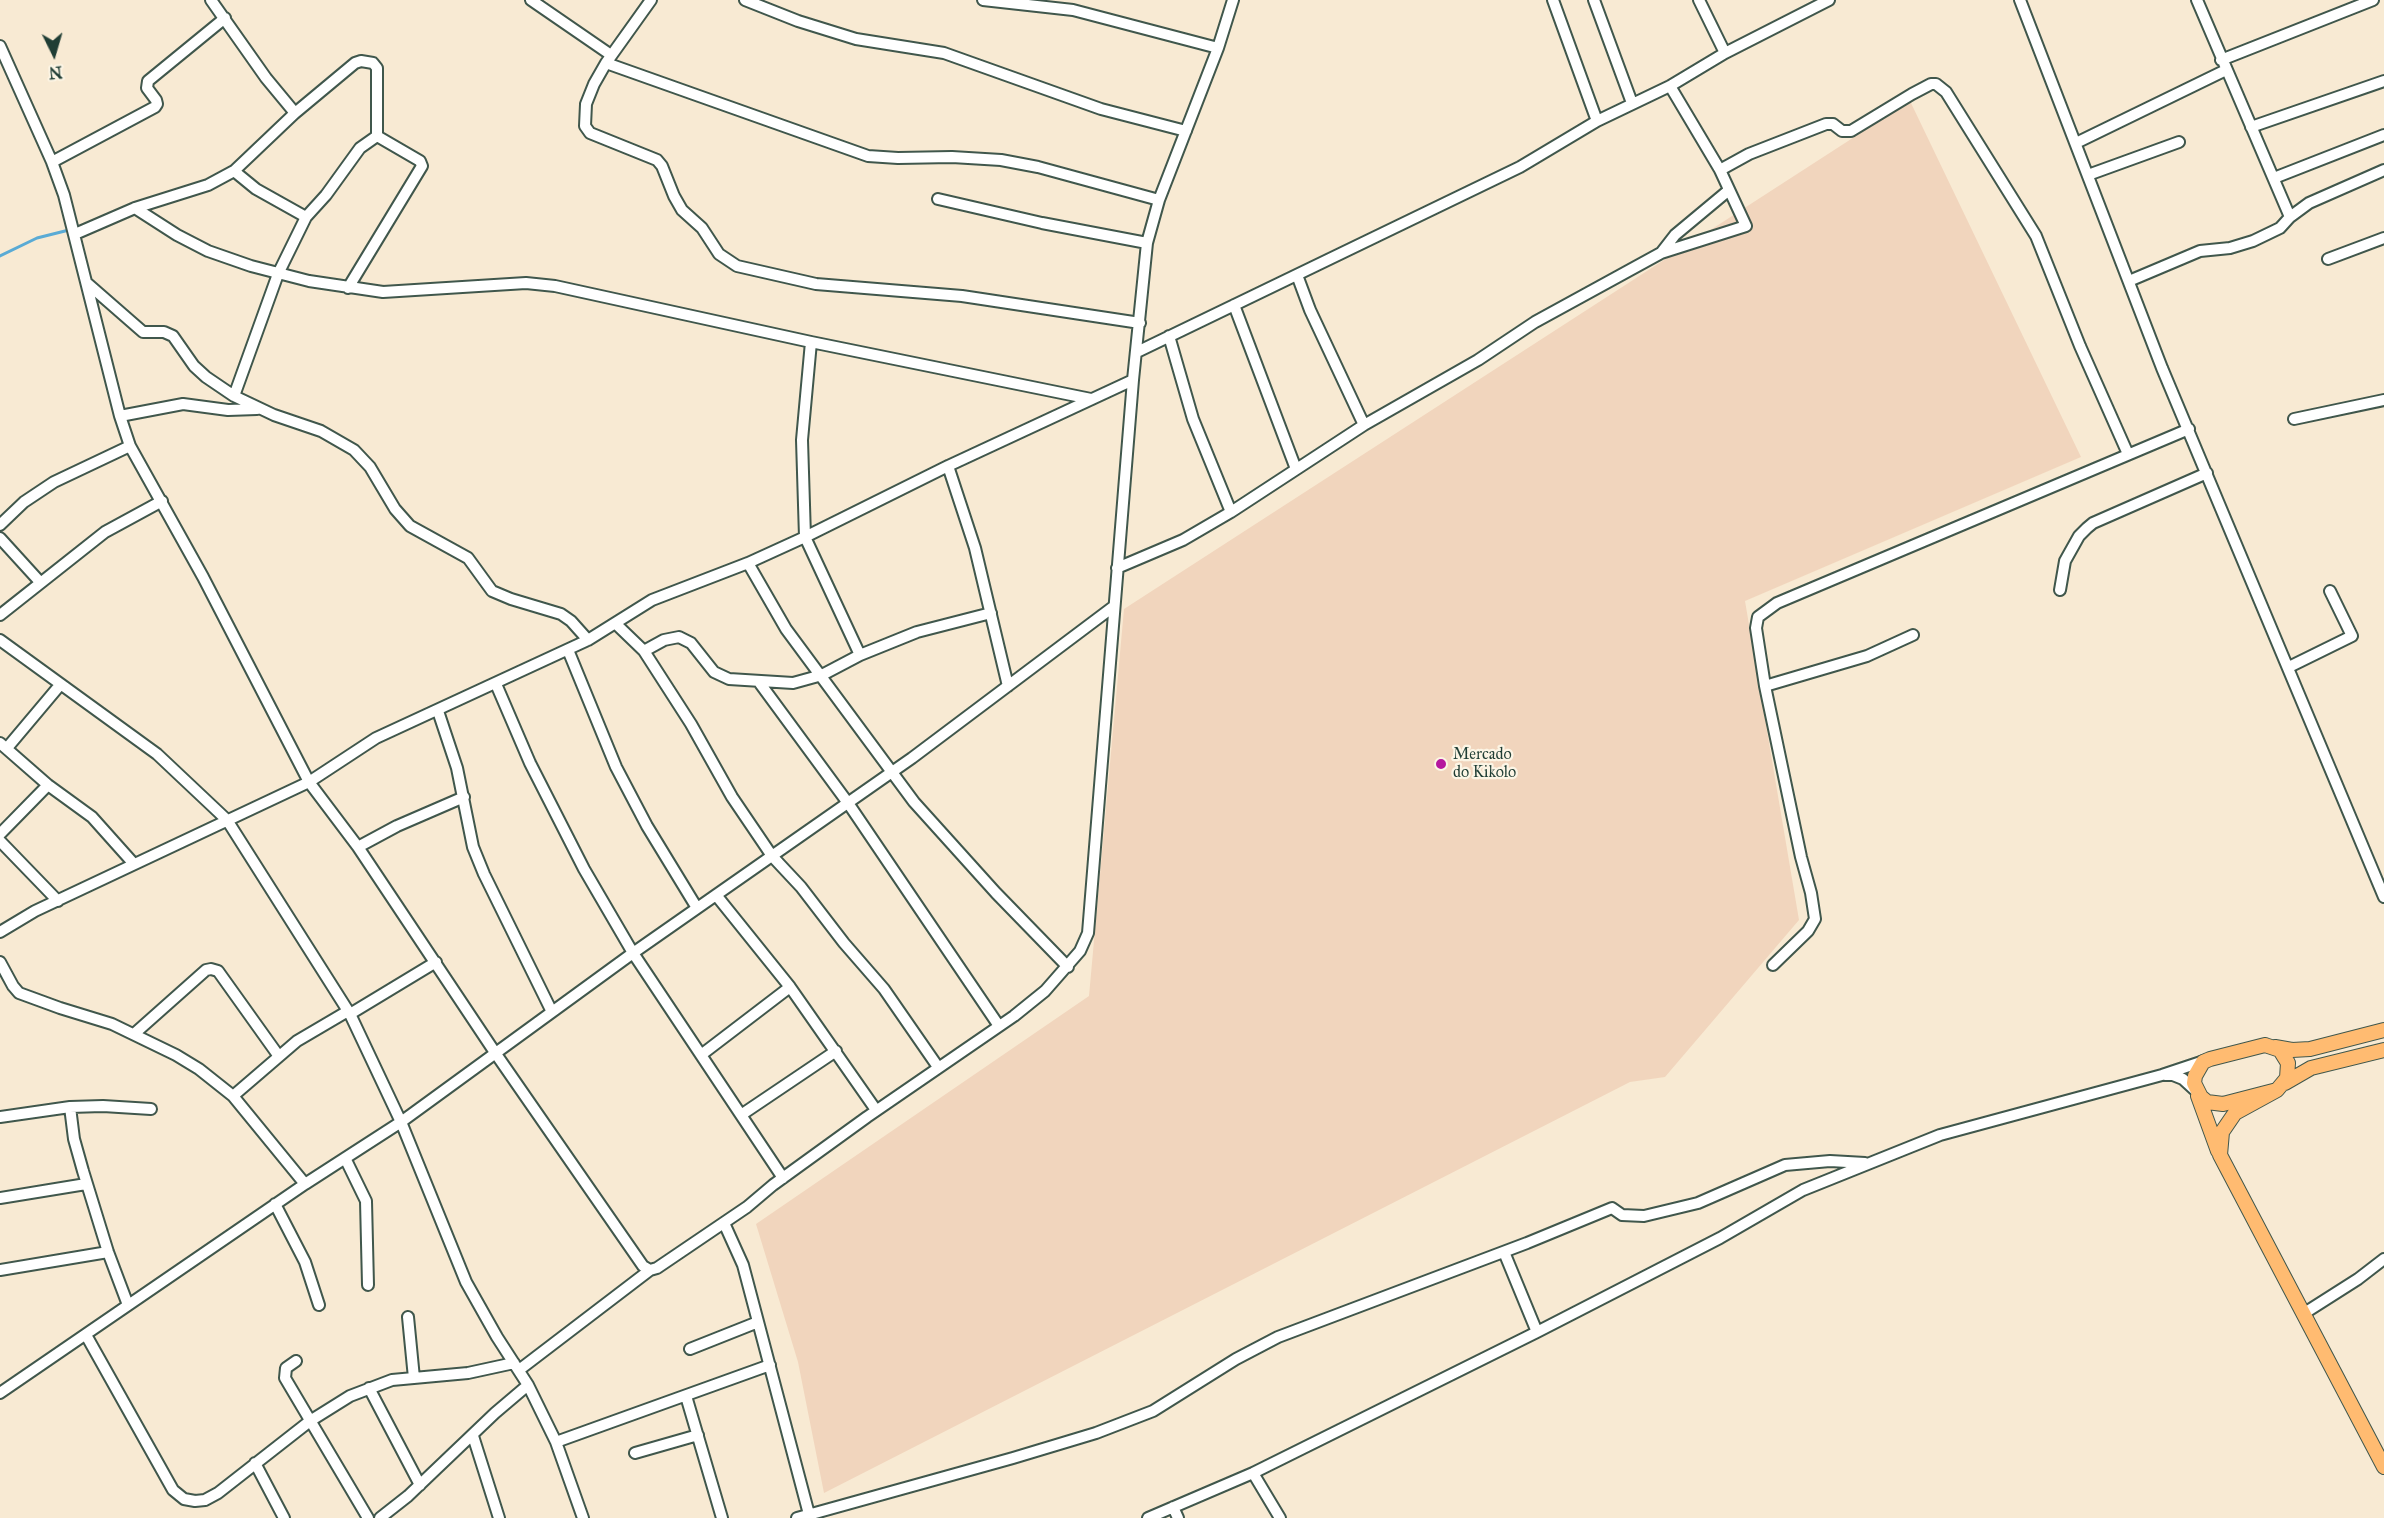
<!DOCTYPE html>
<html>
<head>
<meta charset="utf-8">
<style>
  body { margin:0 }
  #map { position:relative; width:2384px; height:1518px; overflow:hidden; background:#f8ead3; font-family:"IM FELL Great Primer",serif }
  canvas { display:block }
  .north { position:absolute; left:24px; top:24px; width:60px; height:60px; -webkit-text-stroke:4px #fcf5e5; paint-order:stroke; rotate:175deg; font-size:16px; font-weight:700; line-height:24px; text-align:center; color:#1f3d34 }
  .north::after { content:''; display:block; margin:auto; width:21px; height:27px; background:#1f3d34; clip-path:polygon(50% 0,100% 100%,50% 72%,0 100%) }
</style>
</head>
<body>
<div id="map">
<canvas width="2384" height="1518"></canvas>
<div class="north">N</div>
</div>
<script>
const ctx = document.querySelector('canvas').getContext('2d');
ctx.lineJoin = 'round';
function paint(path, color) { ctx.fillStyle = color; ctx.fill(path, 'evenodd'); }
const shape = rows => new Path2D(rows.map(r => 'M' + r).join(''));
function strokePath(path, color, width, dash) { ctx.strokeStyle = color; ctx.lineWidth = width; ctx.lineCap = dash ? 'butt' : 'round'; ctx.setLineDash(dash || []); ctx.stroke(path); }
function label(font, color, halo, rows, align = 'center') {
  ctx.font = font + ' "IM FELL Great Primer",serif'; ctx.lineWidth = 4.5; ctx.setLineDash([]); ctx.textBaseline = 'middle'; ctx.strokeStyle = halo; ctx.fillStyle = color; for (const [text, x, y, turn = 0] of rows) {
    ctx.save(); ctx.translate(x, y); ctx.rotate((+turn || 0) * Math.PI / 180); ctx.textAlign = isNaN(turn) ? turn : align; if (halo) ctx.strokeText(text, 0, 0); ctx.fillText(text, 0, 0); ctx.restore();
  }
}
const built = shape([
  [1910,101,2081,457,1745,601,1799,920,1665,1077,1630,1082,824,1493,798,1362,756,1224,1089,996,1124,609]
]);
const stream = shape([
  [0,256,37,238,69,230]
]);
const minor = shape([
  [211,0,266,78,295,113],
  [531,0,611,55],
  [651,0,606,63,594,84,586,104,585,126,590,133,657,160,662,166,674,196,682,210,702,228,719,254,737,266,816,284,962,296,1140,323],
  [745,0,798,21,856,39,944,53,1101,109,1186,131],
  [983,0,1073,10,1218,48],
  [1553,0,1597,121],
  [1594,0,1632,103],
  [1699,0,1725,53],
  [2020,0,2162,368,2384,897],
  [2197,0,2290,217],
  [0,46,52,162,64,195,120,416,130,446,203,577,309,782,358,847,496,1054,643,1266,650,1270],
  [2221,60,2373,0],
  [606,63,868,156,898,158,952,157,1001,160,1038,167,1159,200],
  [2251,127,2384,81],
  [2076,143,2226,70],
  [52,162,155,107,157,104,156,100,147,88,148,81,225,18],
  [1720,170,1749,154,1826,124,1833,124,1842,131,1851,131,1912,94,1931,84,1936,84,1946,92,2036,236,2080,346,2128,454],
  [234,171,256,189,306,217],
  [2088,175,2179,142],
  [2274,178,2384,135],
  [938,199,1042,223,1147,243],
  [135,208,177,235,208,251,251,266,309,281,383,292,526,283,555,286,811,342,1091,399],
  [75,234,135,208,208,185,234,171,295,113,355,63,361,61,373,63,377,68,377,136],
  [1661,253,1675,235,1729,190],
  [2328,259,2384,238],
  [1297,275,1310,310,1364,425],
  [2129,281,2200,251,2230,248,2253,241,2280,228,2290,217,2309,203,2384,170],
  [88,284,143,332,164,332,173,336,194,366,206,377,234,396,274,415,321,431,354,450,370,467,395,509,410,526,468,558,492,591,511,599,561,614,571,621,588,640],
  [348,288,422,166,420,161,377,136],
  [1234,305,1296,469],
  [1169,336,1193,419,1231,512],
  [811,342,802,440,805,537,860,655],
  [1137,352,1520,167,1597,121,1670,86,1725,53,1829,0],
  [234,396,278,274,306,217,326,195,360,148,377,136],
  [120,416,183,404,228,410,257,409],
  [2294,419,2384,400],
  [948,466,975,548,1008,686],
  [0,525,24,502,54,482,130,446],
  [0,538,40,582],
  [748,563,786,629,914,802,996,893,1068,967],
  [1117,568,1183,540,1231,512,1364,425,1478,360,1535,322,1661,253,1746,226,1720,170,1670,86],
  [2060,590,2065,561,2079,536,2087,528,2093,523,2207,473],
  [0,615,105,532,162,501],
  [616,624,644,651,691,724,732,797,772,856,801,887,844,943,884,989,938,1067],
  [0,640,157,754,227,820,350,1014,401,1122,466,1282,497,1337,528,1385,556,1442,583,1518],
  [568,650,616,767,647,826,697,908],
  [644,651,664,640,679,637,691,643,714,672,729,679,793,683,822,675,860,655,917,632,991,613],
  [2289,667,2352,636,2330,591],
  [759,682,848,803,999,1026],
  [496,684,530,763,584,869,633,953,783,1178],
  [1765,686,1867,656,1913,635],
  [438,711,457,768,473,847,484,874,552,1012],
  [0,743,48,785,92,817,134,864],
  [7,748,60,685],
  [0,834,48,785],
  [0,841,58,901],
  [358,847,397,826,464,797],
  [716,895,790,987,876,1110],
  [0,932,35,911,309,782,376,738,588,640,652,600,748,563,805,537,948,466,1133,380],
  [0,962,13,986,19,993,60,1008,112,1024,176,1055,199,1069,233,1096,305,1184],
  [1773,965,1808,931,1815,919,1811,893,1801,857,1765,686,1756,628,1758,617,1777,603,2189,429],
  [350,1014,436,962],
  [134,1034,206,970,211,969,218,971,278,1055],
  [701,1055,790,987],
  [2165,1075,2173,1075,2183,1079,2195,1090],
  [233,1096,297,1041,348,1011],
  [741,1115,836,1051],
  [0,1117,70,1107],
  [345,1158,366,1201,368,1285],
  [0,1198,86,1184],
  [275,1204,305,1262,319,1305],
  [724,1223,743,1265,810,1518],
  [1504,1252,1537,1332],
  [0,1270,108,1252],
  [128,1305,108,1252,83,1171,74,1139,70,1107,103,1106,151,1109],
  [2303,1314,2358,1279,2384,1259],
  [408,1317,414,1378],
  [86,1335,173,1490,184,1499,195,1501,205,1500,218,1493,310,1421,350,1396,392,1380,468,1373,514,1363],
  [690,1349,758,1322],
  [296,1361,286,1368,285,1378,368,1518],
  [519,1370,650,1270,657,1268,747,1207,773,1185,867,1117,1014,1016,1045,991,1080,951,1088,933,1133,380,1147,243,1159,200,1218,48,1233,0],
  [369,1388,420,1485],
  [0,1393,305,1184,401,1122,633,953,912,758,1113,607],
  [686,1396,722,1518],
  [473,1436,499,1518],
  [556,1442,770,1365],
  [635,1453,698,1435],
  [255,1463,284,1518],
  [1253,1473,1280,1518],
  [1173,1507,1178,1518],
  [380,1518,408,1496,495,1413,528,1385],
  [797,1518,1013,1458,1096,1433,1153,1411,1236,1359,1278,1337,1527,1243,1612,1208,1622,1215,1644,1216,1698,1203,1785,1165,1830,1161,1865,1163],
  [1148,1518,1253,1473,1537,1332,1720,1238,1803,1190,1940,1135,2162,1075,2207,1060]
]);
const major = shape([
  [2265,1045,2280,1050,2288,1063,2287,1078,2277,1090,2223,1104,2207,1102,2201,1097,2194,1083,2195,1076,2203,1062,2210,1059,2265,1045],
  [2275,1047,2292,1050,2310,1049,2384,1030],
  [2285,1083,2311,1068,2384,1050],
  [2277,1090,2235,1113,2222,1132,2220,1155,2384,1467],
  [2198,1096,2218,1151]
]);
const markers = [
  [1441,764,6,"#b5179e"]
];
const poiNames = [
  ["Mercado",1453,755],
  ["do Kikolo",1453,773]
];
paint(built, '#f1d5bd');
strokePath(stream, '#5aabd5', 3);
strokePath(minor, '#40574c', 14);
strokePath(major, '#40574c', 16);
strokePath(minor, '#fff', 10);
strokePath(major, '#ffbb71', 14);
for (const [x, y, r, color] of markers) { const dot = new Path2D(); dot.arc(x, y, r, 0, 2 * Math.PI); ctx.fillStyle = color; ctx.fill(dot); strokePath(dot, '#fcf5e5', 2); }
label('16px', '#1f3d34', '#fcf5e5', poiNames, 'left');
</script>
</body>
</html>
